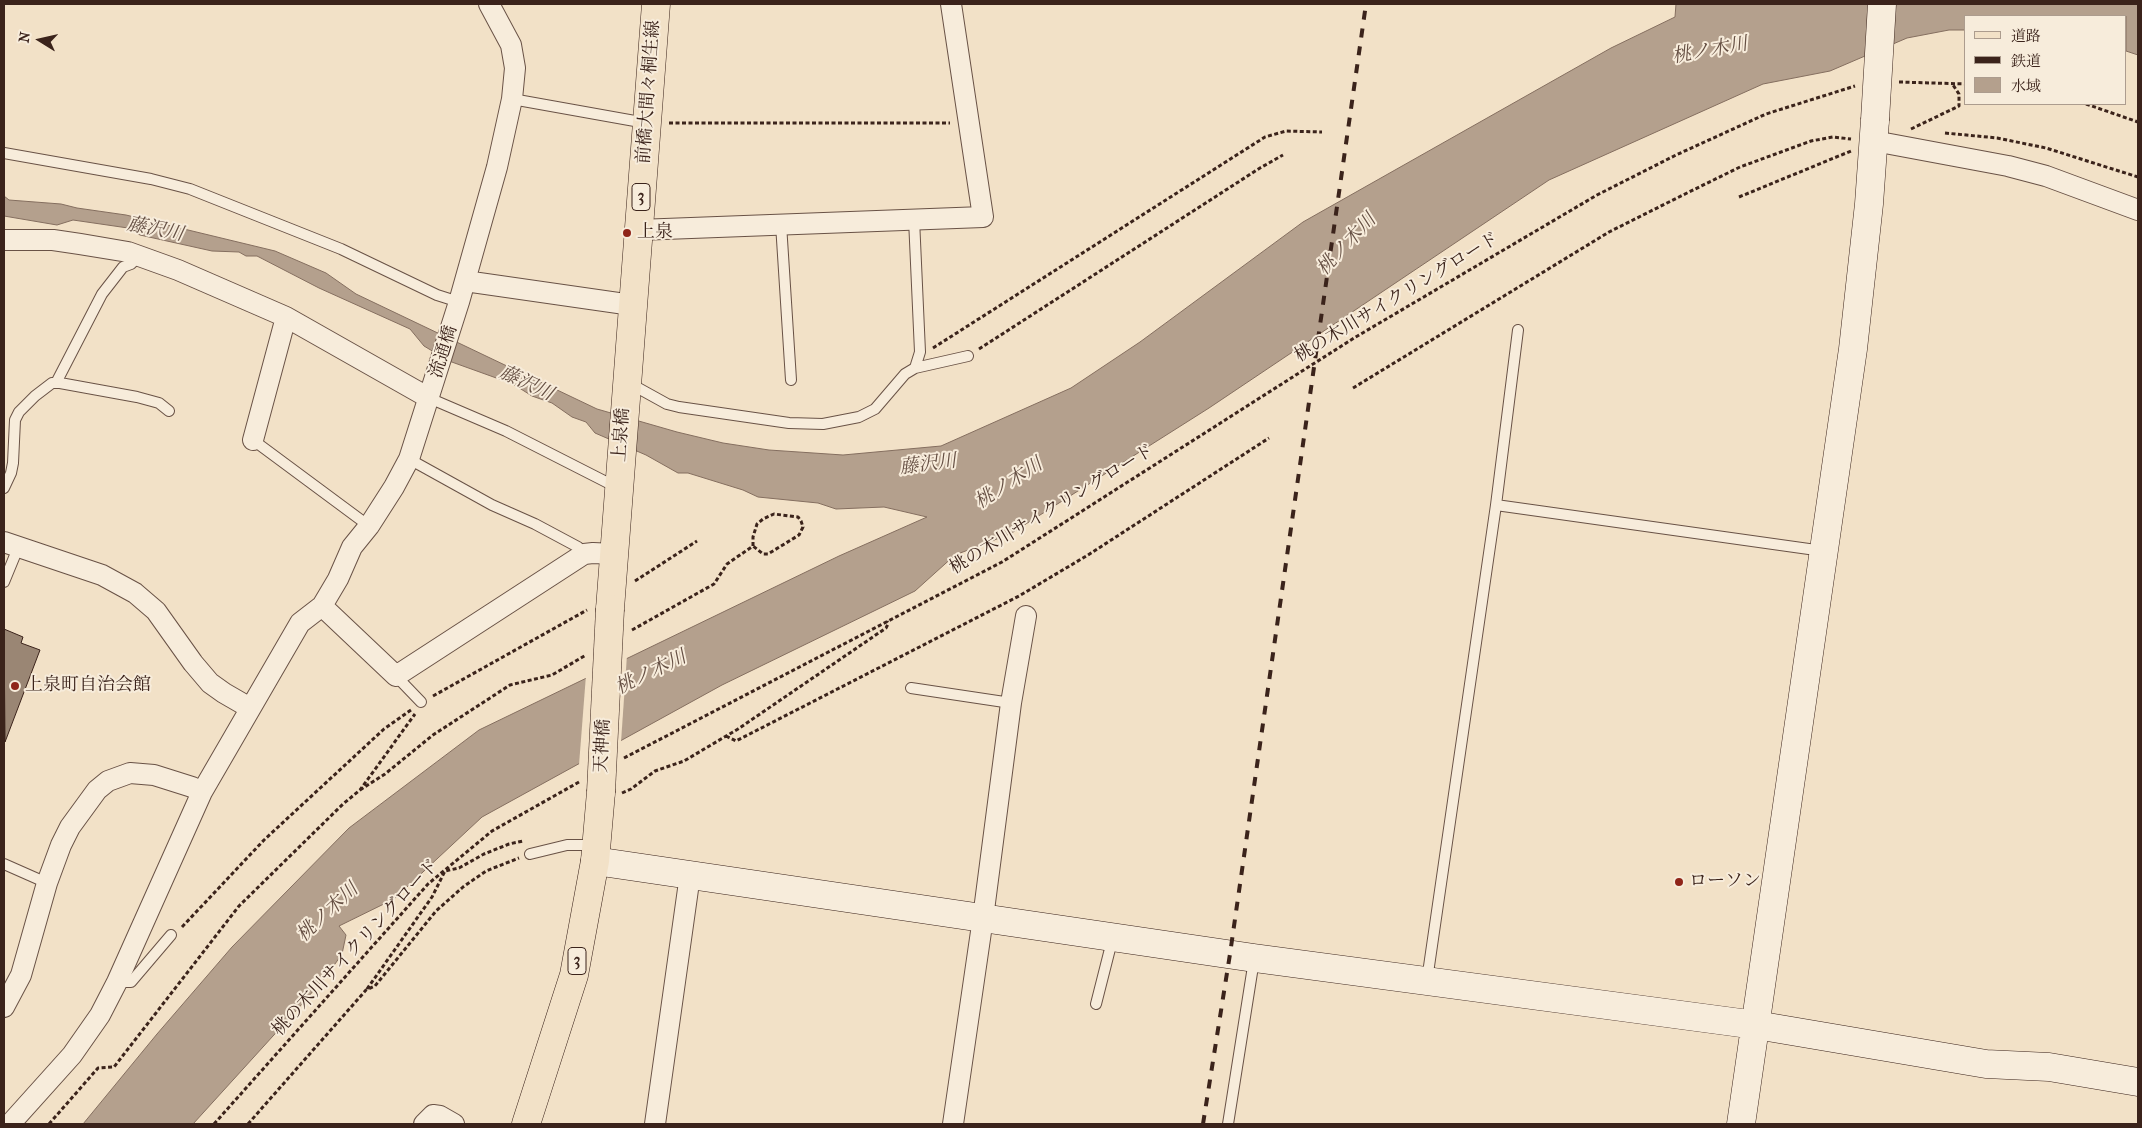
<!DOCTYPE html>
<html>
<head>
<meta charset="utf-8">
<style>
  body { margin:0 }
  #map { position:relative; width:2142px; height:1128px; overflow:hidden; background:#f2e1c7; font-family:"IM FELL French Canon","Noto Serif JP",serif }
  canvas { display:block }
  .frame { position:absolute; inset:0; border:5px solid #3b231b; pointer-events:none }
  .legend { position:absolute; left:1964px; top:15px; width:162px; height:90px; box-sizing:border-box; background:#f7ecdb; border:1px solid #ac9c8e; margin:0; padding:6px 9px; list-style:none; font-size:15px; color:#3b231b }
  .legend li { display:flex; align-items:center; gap:10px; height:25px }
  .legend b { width:25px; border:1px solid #ac9c8e }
  .north { position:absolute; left:15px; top:15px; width:50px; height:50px; -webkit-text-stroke:4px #f7ecdb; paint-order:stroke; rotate:280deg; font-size:14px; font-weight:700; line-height:20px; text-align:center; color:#3b231b }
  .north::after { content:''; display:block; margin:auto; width:18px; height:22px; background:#3b231b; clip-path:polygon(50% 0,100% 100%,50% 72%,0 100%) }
</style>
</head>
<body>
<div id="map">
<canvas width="2142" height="1128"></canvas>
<div class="frame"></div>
<ul class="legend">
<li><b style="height:6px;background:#f2e1c7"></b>道路</li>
<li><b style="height:6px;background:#3b231b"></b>鉄道</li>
<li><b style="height:14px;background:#b4a08d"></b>水域</li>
</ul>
<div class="north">N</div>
</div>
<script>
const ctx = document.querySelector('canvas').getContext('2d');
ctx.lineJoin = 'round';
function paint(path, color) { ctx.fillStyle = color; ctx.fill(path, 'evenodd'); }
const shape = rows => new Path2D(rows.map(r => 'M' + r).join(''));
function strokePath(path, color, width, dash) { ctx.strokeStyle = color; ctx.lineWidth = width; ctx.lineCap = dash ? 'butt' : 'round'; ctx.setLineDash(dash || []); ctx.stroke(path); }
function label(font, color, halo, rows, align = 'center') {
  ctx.font = font + ' "IM FELL French Canon","Noto Serif JP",serif'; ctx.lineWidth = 4; ctx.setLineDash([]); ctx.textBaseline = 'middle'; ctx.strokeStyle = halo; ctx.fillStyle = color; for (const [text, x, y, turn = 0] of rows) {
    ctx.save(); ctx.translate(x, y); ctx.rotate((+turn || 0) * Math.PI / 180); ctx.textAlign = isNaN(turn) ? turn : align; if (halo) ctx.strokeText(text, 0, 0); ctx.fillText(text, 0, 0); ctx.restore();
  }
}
const water = shape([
  [1676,4,2138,4,2138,55,2126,51,2126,16,1966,16,1966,30,1949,30,1907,38,1830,71,1763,84,1549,180,1209,408,1010,534,955,555,915,591,722,685,482,817,394,899,339,926,346,935,342,954,330,971,303,1003,193,1124,83,1124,157,1034,232,947,349,828,479,730,839,556,927,517,884,507,836,509,818,503,758,497,743,490,688,473,678,473,646,455,595,433,586,422,572,417,552,403,532,396,513,384,449,361,424,346,410,329,319,288,257,256,246,256,239,252,212,251,140,235,128,228,73,220,57,225,4,216,4,196,9,200,61,204,77,208,126,215,275,251,326,273,356,294,597,409,677,432,723,443,769,450,843,455,941,446,1071,388,1140,342,1303,222,1611,48,1675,17,1676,4]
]);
const pier = shape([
  [627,655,621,742,579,765,586,675]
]);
const building = shape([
  [4,629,23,637,21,643,40,650,5,742,4,629]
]);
const path = shape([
  [1899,82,1966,84],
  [2086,104,2138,122],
  [669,123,950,123],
  [1911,129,1959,106,1959,94,1953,85],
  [1945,133,1997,138,2046,148,2138,177],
  [1739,197,1851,151],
  [933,348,1265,137,1286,131,1322,132],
  [979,349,1260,168,1283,155],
  [1353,388,1609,232,1687,193,1740,167,1811,141,1833,137,1851,139],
  [635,581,697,541],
  [632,630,714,584,727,564,753,546,753,537,757,524,763,519,774,514,798,517,801,521,803,527,799,535,768,554,763,554,753,546],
  [433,696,587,610],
  [726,736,736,741,1019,596,1088,555,1269,438],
  [624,758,1002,562,1354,338,1597,195,1676,155,1766,114,1855,86],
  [360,790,385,774,433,735,510,685,552,675,586,655],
  [622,793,631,789,655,771,684,761,738,729,886,628,888,624,887,621],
  [182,927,264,840,384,729,411,710],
  [367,989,432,897,445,871,459,868,484,854,509,844,523,841],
  [49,1124,98,1068,114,1067,239,906,343,804,360,790,415,714],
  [214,1124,428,884,492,831,579,782],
  [248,1124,366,990,375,986,436,911,463,887,486,871,519,858]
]);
const lane = shape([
  [512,99,646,123],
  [4,153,151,179,190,189,341,249,437,295,459,302],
  [914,219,920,352,915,368],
  [781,224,791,380],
  [56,383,102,294,123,267,131,264,139,256],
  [629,383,667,404,679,407,789,423,823,424,859,417,875,409,905,374,915,368,968,356],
  [429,398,506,431,618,488],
  [253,440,369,526],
  [409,459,492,505,535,524,578,547,584,554],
  [4,488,11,473,13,463,15,420,19,412,35,396,52,383,60,383,137,397,159,403,169,411],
  [1496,505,1823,551],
  [4,582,18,548],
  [396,676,421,702],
  [911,688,1011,703],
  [530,854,567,845,596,845],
  [4,864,47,883],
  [1427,980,1496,505,1518,330],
  [117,982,131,982,171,935],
  [1096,1004,1113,937],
  [1228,1124,1254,960]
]);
const street = shape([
  [1874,141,2008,166,2046,176,2138,210],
  [638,230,983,217,951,4],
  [4,240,53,240,80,244,128,252,178,270,286,317,429,398],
  [465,281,632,305],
  [253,440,286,317],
  [4,542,102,575,135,593,156,611,193,663,210,683,224,693,250,708],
  [322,606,396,676,584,554,593,553,614,554],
  [4,1007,21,975,47,883,61,845,70,827,97,790,108,781,130,773,154,775,192,787,202,792],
  [10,1124,72,1055,100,1015,117,982,202,792,300,623,322,606,338,579,352,547,369,526,394,487,409,459,459,302,497,167,512,99,515,68,511,45,489,4],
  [424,1124,433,1115,440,1116,454,1124],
  [655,1124,690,875],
  [953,1124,983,918,1011,703,1026,616]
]);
const secondary = shape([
  [595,861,1254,958,1756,1025,1986,1064,2049,1067,2138,1082],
  [1741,1124,1853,349,1869,204,1875,120]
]);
const primary = shape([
  [610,609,656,4],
  [526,1124,574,975,595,861,601,792]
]);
const rail = shape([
  [1203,1124,1230,954,1366,4]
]);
const secondaryBridge = shape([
  [1875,120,1882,4]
]);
const primaryBridge = shape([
  [601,792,610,609]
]);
const markers = [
  [627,233,5,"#8f2418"],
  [15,686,5,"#8f2418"],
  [1679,882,5,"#8f2418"]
];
const shields = [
  [641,197,18],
  [577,961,18]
];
const shieldNames = [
  ["3",641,197],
  ["3",577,961]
];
const streetNames = [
  ["前橋大間々桐生線",649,92,-86],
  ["桃の木川サイクリングロード",1397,298,-31],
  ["流通橋",444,352,-73],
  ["上泉橋",622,435,-86],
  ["桃の木川サイクリングロード",1052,510,-31],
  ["天神橋",603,746,-87],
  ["桃の木川サイクリングロード",356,948,-47]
];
const poiNames = [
  ["上泉",637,233],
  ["上泉町自治会館",25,686],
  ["ローソン",1689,882]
];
const waterNames = [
  ["桃ノ木川",1710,51,-10],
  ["藤沢川",155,230,11],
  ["桃ノ木川",1347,245,-47],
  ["藤沢川",526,384,25],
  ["藤沢川",928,465,-7],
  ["桃ノ木川",1009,484,-33],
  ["桃ノ木川",651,673,-26],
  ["桃ノ木川",328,913,-43]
];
paint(water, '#b4a08d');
strokePath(water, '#846e5f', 1);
paint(pier, '#f2e1c7');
paint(building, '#9a8674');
strokePath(building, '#3b231b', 1);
strokePath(lane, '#695246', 12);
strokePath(street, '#695246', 22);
strokePath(secondary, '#3b231b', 29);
strokePath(primary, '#3b231b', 29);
strokePath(path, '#3b231b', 3, [4, 2.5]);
strokePath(lane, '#f7ecdb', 10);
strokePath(street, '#f7ecdb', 20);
strokePath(secondary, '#f7ecdb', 28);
strokePath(primary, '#f2e1c7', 28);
strokePath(rail, '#3b231b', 4, [9, 9]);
strokePath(secondaryBridge, '#3b231b', 29, []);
strokePath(primaryBridge, '#3b231b', 29, []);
strokePath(secondaryBridge, '#f7ecdb', 28);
strokePath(primaryBridge, '#f2e1c7', 28);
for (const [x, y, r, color] of markers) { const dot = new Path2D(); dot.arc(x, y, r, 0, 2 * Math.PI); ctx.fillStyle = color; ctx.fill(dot); strokePath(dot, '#f7ecdb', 2); }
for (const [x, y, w] of shields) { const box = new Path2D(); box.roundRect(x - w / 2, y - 13.5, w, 27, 4); ctx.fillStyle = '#f7ecdb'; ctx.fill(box); strokePath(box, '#3b231b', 1); }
label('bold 16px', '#3b231b', null, shieldNames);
label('18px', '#3b231b', '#f7ecdb', streetNames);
label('18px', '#3b231b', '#f7ecdb', poiNames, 'left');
label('italic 19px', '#654f43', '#f7ecdb', waterNames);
</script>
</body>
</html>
